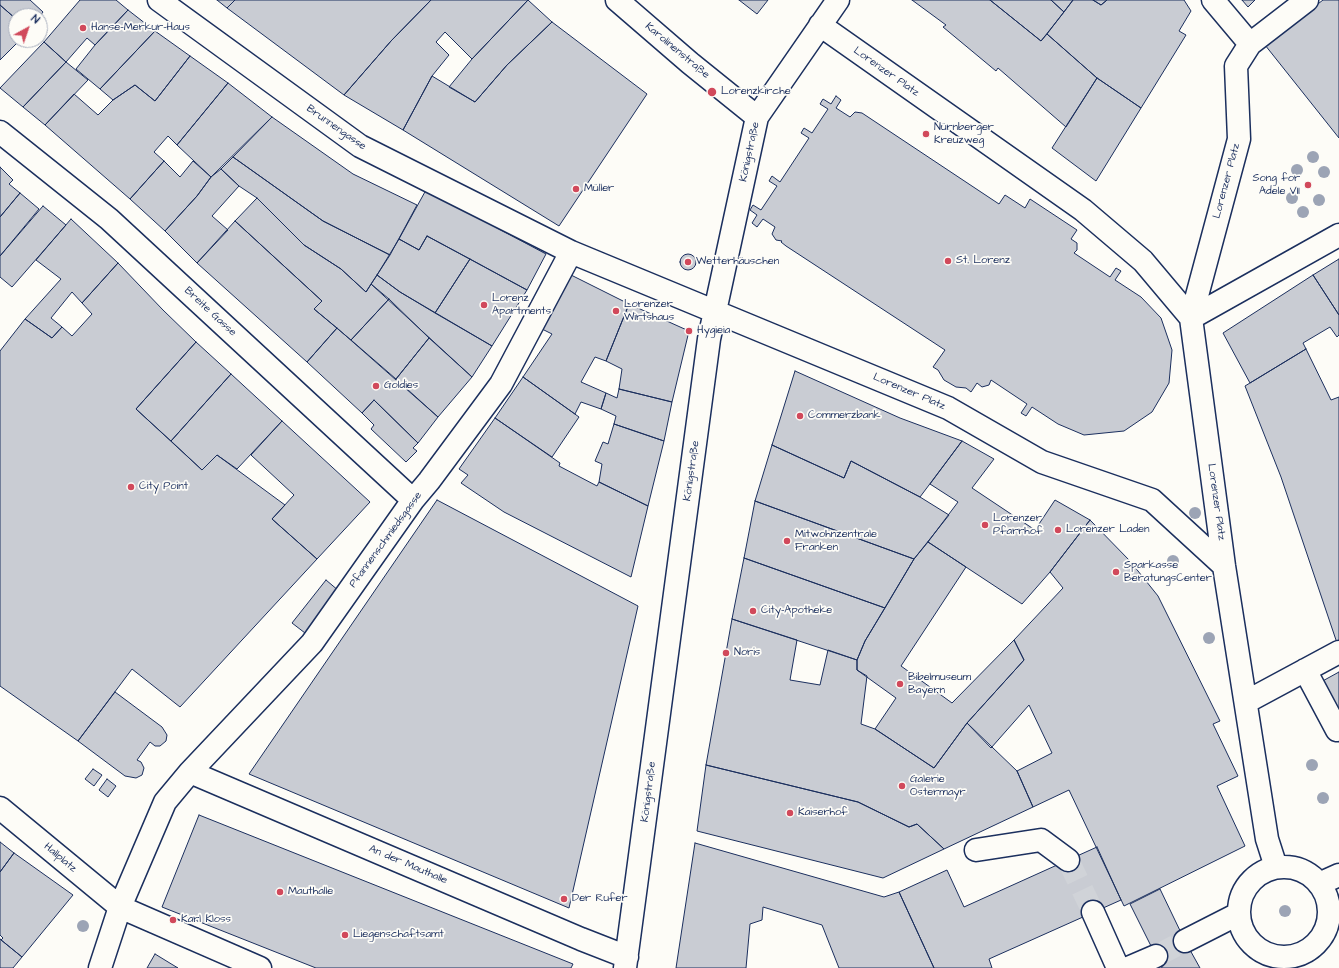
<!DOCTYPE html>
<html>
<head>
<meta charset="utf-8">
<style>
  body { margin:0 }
  #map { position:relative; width:1339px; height:968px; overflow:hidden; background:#fdfcf7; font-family:"Architects Daughter",sans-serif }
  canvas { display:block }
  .north { position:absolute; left:8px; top:8px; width:40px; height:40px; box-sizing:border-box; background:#fdfcf7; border:1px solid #a3aaba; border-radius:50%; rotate:40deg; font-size:11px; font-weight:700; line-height:16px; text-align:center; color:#1b2f5e }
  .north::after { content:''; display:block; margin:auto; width:14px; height:18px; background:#d1495b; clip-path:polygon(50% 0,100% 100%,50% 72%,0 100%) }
</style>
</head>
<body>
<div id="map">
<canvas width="1339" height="968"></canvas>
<div class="north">N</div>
</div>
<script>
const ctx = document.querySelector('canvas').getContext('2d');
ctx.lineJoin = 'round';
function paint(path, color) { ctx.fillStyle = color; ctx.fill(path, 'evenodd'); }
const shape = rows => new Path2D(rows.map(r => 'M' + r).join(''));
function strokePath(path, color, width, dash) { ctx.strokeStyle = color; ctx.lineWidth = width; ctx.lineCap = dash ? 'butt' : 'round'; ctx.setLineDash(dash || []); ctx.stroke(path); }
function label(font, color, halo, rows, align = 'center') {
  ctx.font = font + ' "Architects Daughter",sans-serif'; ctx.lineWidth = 3.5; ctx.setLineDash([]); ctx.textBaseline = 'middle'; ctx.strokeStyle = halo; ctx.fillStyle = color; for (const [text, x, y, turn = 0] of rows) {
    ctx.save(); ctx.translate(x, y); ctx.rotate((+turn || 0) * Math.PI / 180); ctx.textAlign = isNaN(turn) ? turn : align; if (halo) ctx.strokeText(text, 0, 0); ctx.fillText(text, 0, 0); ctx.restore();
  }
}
const building = shape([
  [0,0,30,0,43,12,40,16,16,16,16,19,0,5,0,0],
  [80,0,116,0,128,10,95,45,87,38,66,62,44,42,80,0],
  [217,0,235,0,227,8,217,0],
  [235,0,431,0,391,41,344,95,227,8,235,0],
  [431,0,528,0,472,59,445,32,436,42,449,55,432,76,403,130,344,95,391,41,431,0],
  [528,0,552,22,507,65,475,102,449,87,472,59,528,0],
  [739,0,768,0,757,14,739,0],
  [912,0,990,0,1041,41,1047,34,1097,78,1066,127,998,68,996,71,943,27,946,25,912,0],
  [990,0,1051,0,1064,12,1041,41,990,0],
  [1051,0,1073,0,1064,12,1051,0],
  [1073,0,1093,0,1101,5,1107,0,1184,0,1191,11,1179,31,1186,35,1141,108,1097,78,1047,34,1073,0],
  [1093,0,1107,0,1101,5,1093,0],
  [1242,0,1255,0,1248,7,1242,0],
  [1323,0,1339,0,1339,138,1265,45,1323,0],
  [0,5,16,19,16,40,20,40,0,60,0,5],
  [128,10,155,31,100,89,76,69,95,45,128,10],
  [552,22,647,94,559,226,403,130,432,76,475,102,507,65,552,22],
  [155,31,190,56,155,101,135,85,113,100,100,89,155,31],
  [44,42,66,62,23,107,0,88,44,42],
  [190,56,228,83,177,145,168,136,154,152,164,161,130,199,45,125,74,94,98,115,113,100,135,85,155,101,190,56],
  [66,62,88,80,45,125,23,107,66,62],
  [1097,78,1141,108,1096,181,1052,148,1097,78],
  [228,83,272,117,211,177,177,145,228,83],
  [836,96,841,100,836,108,850,117,855,112,862,113,999,204,1005,195,1025,208,1030,199,1077,230,1071,239,1077,243,1077,250,1074,253,1110,277,1116,268,1121,271,1115,280,1141,297,1161,318,1172,350,1169,383,1152,412,1124,431,1084,435,1058,424,1032,407,1026,416,1021,413,1027,404,991,380,989,385,982,387,977,383,971,392,966,388,956,387,944,380,938,370,933,367,945,350,786,246,781,242,782,241,776,240,772,234,775,227,763,219,757,227,752,223,757,215,750,210,753,205,761,210,777,186,769,181,772,176,780,182,809,138,801,133,804,128,812,133,828,109,820,104,823,99,831,104,836,96],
  [272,117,353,174,417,205,390,255,323,221,233,157,272,117],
  [233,157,323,221,390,255,366,292,341,269,304,245,257,198,239,186,221,169,233,157],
  [164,161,180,177,193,161,211,177,197,196,165,231,130,199,164,161],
  [0,167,13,180,9,184,20,193,0,217,0,167],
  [221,169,239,186,212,216,228,230,197,263,165,231,197,196,211,177,221,169],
  [426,190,546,254,527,290,427,236,419,250,399,239,426,190],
  [20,193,39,209,0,256,0,217,20,193],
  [257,198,304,245,341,269,366,292,371,284,389,299,351,340,314,309,322,301,235,221,257,198],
  [43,206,66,225,12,287,0,277,0,256,43,206],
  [71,219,118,263,82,303,72,292,51,318,62,327,52,338,25,319,61,279,36,260,71,219],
  [235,221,322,301,314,309,337,328,307,362,197,263,235,221],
  [427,236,470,259,435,313,400,292,377,275,399,239,419,250,427,236],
  '680 262a8 8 0 1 1 16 0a8 8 0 1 1-16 0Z',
  [470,259,527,290,492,346,435,313,470,259],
  [1339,259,1339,315,1313,275,1339,259],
  [118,263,163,310,196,342,136,409,202,470,217,455,285,505,272,519,317,559,180,707,132,669,78,741,0,686,0,351,25,319,52,338,62,327,72,336,92,314,82,303,118,263],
  [377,275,400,292,492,346,472,377,371,284,377,275],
  [571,275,629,304,606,361,595,357,581,382,606,393,601,409,581,402,575,414,523,377,552,334,542,329,571,275],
  [1313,275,1339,315,1339,335,1337,337,1330,327,1303,343,1306,349,1250,383,1223,333,1313,275],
  [389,299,429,338,396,379,351,340,389,299],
  [629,304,689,331,672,402,619,389,622,369,606,361,629,304],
  [337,328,438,417,418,443,374,400,362,413,307,362,337,328],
  [429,338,472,377,438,417,396,379,429,338],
  [196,342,231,374,171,441,136,409,196,342],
  [1306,349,1331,400,1339,397,1339,642,1337,643,1281,477,1245,386,1306,349],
  [795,371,900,418,962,441,920,497,851,461,844,478,772,445,795,371],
  [231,374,282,421,237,469,217,455,202,470,171,441,231,374],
  [523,377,579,417,552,457,495,418,523,377],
  [619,389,672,402,664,441,614,424,616,416,601,409,606,393,617,398,619,389],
  [374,400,418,443,413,448,417,451,406,462,371,429,374,425,362,413,374,400],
  [495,418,560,463,559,466,597,486,599,482,648,506,631,577,504,512,461,483,468,475,459,469,495,418],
  [282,421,370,502,317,559,272,519,294,495,251,455,282,421],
  [614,424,664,441,648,506,599,482,602,464,595,461,603,442,608,444,614,424],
  [962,441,994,459,972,488,1035,530,1055,500,1090,520,1050,572,1022,604,928,542,958,502,930,484,962,441],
  [772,445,844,478,851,461,920,497,949,515,914,559,755,501,772,445],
  [437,500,638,606,569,908,249,774,437,500],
  [755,501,914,559,885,608,744,558,755,501],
  [1090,520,1130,561,1158,596,1220,721,1213,724,1238,776,1217,786,1245,846,1124,906,1069,790,1033,807,1017,771,1052,753,1029,705,991,748,967,723,1024,660,1014,640,1063,588,1050,572,1090,520],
  [928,542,966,567,901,666,952,703,1014,640,1024,660,967,723,934,768,875,729,896,698,857,670,857,660,865,641,914,559,928,542],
  [744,558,885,608,865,641,857,660,732,619,744,558],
  [326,580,339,591,305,633,292,623,326,580],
  [732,619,797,640,790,680,820,685,828,650,857,660,857,670,867,676,861,724,875,729,934,768,967,723,1017,771,1033,807,944,849,917,824,909,827,858,802,706,765,732,619],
  [1339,672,1339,722,1319,683,1339,672],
  [115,692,162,727,167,735,166,741,160,746,155,746,150,742,137,760,141,762,144,768,142,775,136,778,125,776,78,741,115,692],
  [706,765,858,802,909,827,917,824,944,849,883,878,697,831,706,765],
  [93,769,102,775,94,786,85,779,93,769],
  [107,779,116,786,108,797,99,790,107,779],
  [199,815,573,964,571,968,316,968,162,907,199,815],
  [0,842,14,853,0,872,0,842],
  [695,843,884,897,899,892,934,968,839,968,822,925,763,907,762,920,750,924,746,968,676,968,695,843],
  [1097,847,1121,900,989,959,992,968,934,968,899,892,947,870,964,907,1097,847],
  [14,853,73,895,22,957,1,940,3,938,0,935,0,872,14,853],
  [1160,889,1185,941,1200,968,1162,968,1130,904,1160,889],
  [0,939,22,957,13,968,0,968,0,939],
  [155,954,173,965,178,968,147,968,155,954]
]);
const streetTunnel = shape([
  [1068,860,1093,912],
  [1156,956,1185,941]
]);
const street = shape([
  [159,0,360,146,571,252,948,408,1042,462,1152,500,1224,566],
  [617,0,690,63,757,117],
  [1213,0,1250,44],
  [820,25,1083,210,1143,261,1191,318],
  [0,132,109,219,413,500],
  [1191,318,1339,235],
  [1305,670,1337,730],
  [1246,702,1339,652],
  [190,772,581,939,627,957],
  [0,808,120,907,260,968],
  [976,850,1041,840,1068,860],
  '1239 912a45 45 0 1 1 90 0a45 45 0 1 1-90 0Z',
  [1276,867,1267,839,1224,566,1191,318,1239,139,1236,66,1250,44,1307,0],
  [1319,884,1339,875],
  [1093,912,1118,968],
  [1185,941,1238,914],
  [100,968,120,907,165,802,190,772,312,643,413,500,429,481,501,384,571,252],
  [625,968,709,339,757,117,838,0],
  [1128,968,1156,956]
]);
const trees = [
  [1313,157],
  [1297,170],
  [1324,172],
  [1292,198],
  [1319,200],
  [1303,212],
  [1195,513],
  [1173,561],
  [1209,638],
  [1312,765],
  [1323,798],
  [1285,911],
  [83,926]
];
const markers = [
  [83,28,4,"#d1495b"],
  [712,92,5,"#d1495b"],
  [926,134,4,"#d1495b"],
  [1308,185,4,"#d1495b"],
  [576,189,4,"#d1495b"],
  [948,261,4,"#d1495b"],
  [688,262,4,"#d1495b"],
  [484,305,4,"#d1495b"],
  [616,311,4,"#d1495b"],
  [689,331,4,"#d1495b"],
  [376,386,4,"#d1495b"],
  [800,416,4,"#d1495b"],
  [131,487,4,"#d1495b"],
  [985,525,4,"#d1495b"],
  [1058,530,4,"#d1495b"],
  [787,541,4,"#d1495b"],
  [1116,572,4,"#d1495b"],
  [753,611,4,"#d1495b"],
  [726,653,4,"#d1495b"],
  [900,684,4,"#d1495b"],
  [902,786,4,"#d1495b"],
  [790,813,4,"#d1495b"],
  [280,892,4,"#d1495b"],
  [564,899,4,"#d1495b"],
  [173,920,4,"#d1495b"],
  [345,935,4,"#d1495b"]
];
const poiNames = [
  ["Hanse-Merkur-Haus",91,28],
  ["Lorenzkirche",721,92],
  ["Nürnberger",934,128],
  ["Kreuzweg",934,141],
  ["Song for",1300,179,"right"],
  ["Adele VII",1300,192,"right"],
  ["Müller",584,189],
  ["St. Lorenz",956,261],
  ["Wetterhäuschen",696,262],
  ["Lorenz",492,299],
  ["Apartments",492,312],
  ["Lorenzer",624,305],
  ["Wirtshaus",624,318],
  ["Hygieia",697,331],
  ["Goldies",384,386],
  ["Commerzbank",808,416],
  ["City Point",139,487],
  ["Lorenzer",993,519],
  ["Pfarrhof",993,532],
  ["Lorenzer Laden",1066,530],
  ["Mitwohnzentrale",795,535],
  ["Franken",795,548],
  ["Sparkasse",1124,566],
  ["BeratungsCenter",1124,579],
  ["City-Apotheke",761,611],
  ["Noris",734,653],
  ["Bibelmuseum",908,678],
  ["Bayern",908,691],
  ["Galerie",910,780],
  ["Ostermayr",910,793],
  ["Kaiserhof",798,813],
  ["Mauthalle",288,892],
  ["Der Rufer",572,899],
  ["Karl Kloss",181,920],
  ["Liegenschaftsamt",353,935]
];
const streetNames = [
  ["Karolinenstraße",677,51,40],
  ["Lorenzer Platz",886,72,35],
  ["Brunnengasse",336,128,35],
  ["Königstraße",750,152,-78],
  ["Lorenzer Platz",1227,181,-75],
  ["Breite Gasse",210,312,43],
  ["Lorenzer Platz",909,392,23],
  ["Königstraße",692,471,-82],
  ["Lorenzer Platz",1216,502,82],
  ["Pfannenschmiedsgasse",386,540,-54],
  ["Königstraße",649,792,-83],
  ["Hallplatz",60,858,40],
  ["An der Mauthalle",408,865,23]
];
paint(building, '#c9ccd3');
strokePath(building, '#1b2f5e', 1);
strokePath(streetTunnel, '#d0d3d8', 22, [22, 11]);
strokePath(street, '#1b2f5e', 25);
strokePath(street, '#fdfcf7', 22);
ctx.fillStyle = '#9ca4b5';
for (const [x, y] of trees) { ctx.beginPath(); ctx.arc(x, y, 6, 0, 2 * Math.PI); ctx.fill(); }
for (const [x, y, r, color] of markers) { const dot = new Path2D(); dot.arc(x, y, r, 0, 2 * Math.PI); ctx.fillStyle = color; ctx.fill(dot); strokePath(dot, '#fdfcf7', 1.5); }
label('11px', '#1b2f5e', '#fdfcf7', poiNames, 'left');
label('11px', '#1b2f5e', '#fdfcf7', streetNames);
</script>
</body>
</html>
